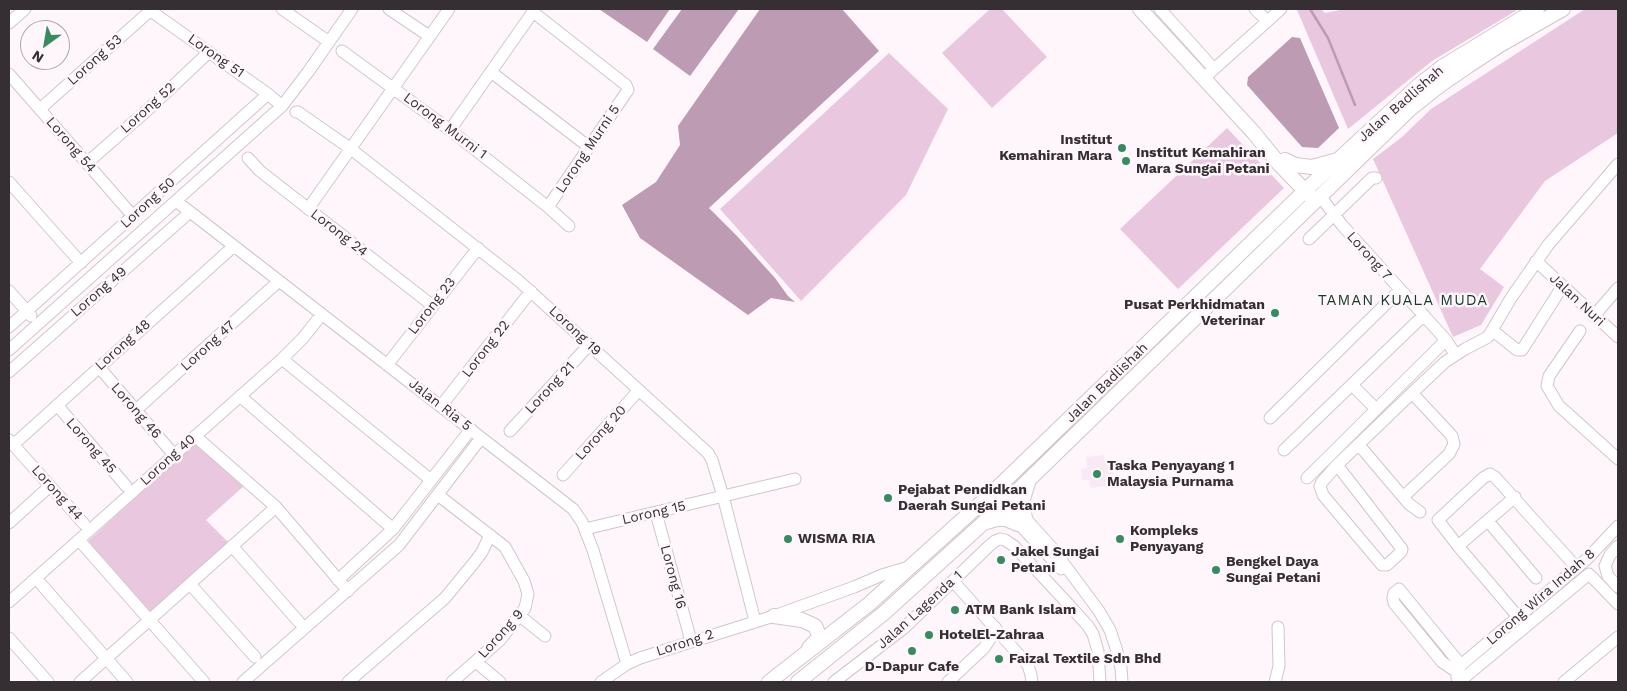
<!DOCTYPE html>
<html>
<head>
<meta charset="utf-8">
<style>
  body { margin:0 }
  #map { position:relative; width:1627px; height:691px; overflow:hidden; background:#fff6fc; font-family:"Work Sans",sans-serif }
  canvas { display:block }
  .frame { position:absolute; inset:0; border:10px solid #352f33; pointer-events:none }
  .north { position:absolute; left:20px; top:20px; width:50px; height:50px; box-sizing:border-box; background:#fff6fc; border:1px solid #aea6ac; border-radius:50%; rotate:212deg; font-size:14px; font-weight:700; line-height:20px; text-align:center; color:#352f33 }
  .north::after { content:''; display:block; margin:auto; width:18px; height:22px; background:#378c5f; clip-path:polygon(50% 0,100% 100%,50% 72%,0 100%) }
</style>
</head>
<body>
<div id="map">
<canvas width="1627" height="691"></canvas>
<div class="frame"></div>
<div class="north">N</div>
</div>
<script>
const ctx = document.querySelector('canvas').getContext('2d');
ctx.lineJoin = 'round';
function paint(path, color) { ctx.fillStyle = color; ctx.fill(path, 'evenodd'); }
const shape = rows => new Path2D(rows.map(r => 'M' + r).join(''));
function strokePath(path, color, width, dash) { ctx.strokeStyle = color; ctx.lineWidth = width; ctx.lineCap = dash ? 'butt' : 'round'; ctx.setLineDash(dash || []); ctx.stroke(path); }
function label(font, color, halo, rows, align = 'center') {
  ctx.font = font + ' "Work Sans",sans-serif'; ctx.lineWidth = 5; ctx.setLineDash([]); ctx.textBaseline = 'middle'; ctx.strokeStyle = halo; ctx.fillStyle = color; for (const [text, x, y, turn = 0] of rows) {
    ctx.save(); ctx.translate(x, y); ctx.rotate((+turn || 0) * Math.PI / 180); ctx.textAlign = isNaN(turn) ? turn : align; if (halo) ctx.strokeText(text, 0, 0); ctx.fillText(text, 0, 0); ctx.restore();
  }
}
const built = shape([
  [1104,455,1105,462,1111,462,1114,480,1107,480,1107,486,1090,488,1089,480,1082,480,1081,469,1087,468,1086,457]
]);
const green = shape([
  [990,9,1002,9,1047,57,992,108,942,53],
  [1299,9,1321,9,1325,13,1345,9,1519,9,1432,61,1348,129,1297,10],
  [1585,9,1618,9,1618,133,1545,181,1480,269,1504,287,1481,325,1453,337,1373,159,1402,137,1431,109],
  [889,53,948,109,906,195,801,301,720,209],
  [1227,128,1284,188,1178,289,1120,229],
  [197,441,245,485,206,520,230,544,151,613,88,541]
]);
const water = shape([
  [599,9,670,9,647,42],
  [682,9,739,9,690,76,653,49],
  [760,9,842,9,879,51,709,208,737,236,775,278,788,296,795,302,771,298,748,315,640,238,622,205,656,182,680,145,678,126],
  [1292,37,1300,38,1339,128,1318,148,1302,147,1247,85,1248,77]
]);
const stream = shape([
  [1310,9,1328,38,1355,105]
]);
const minor = shape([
  [148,9,268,94,282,106],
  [282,9,329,42],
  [389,9,429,36],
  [1160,9,1214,69],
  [1255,9,1267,21],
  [533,12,626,85,628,90,548,207],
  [9,23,25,9],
  [342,51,450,130,548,207,569,226],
  [491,72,589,147],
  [9,74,133,216],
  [1203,79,1281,9],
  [40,109,151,10],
  [296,112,298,112,351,149,519,281,708,453,712,460,723,496,755,621],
  [450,130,535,9],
  [248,158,260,171,433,306],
  [87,163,153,105,209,52],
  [9,182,81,263],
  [1320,196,1342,225,1446,340,1455,354],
  [176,201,573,509,582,522,593,550,627,664],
  [308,209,449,9],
  [1309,239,1372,178,1376,178],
  [1536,261,1618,337],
  [9,291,31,316],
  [1594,316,1618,288],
  [9,327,268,94],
  [1492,330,1517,350,1522,350,1562,287],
  [1580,331,1549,376,1547,386,1559,406,1567,413,1618,459],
  [9,350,282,106,308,72,352,9],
  [282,359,431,480],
  [387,365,478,248],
  [99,367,174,455],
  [9,372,190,212],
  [1352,385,1376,409],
  [240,396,393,529],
  [57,405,126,486],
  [441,406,531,291],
  [136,410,279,281],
  [1270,418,1400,290],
  [510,431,589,345],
  [195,436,276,507,348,591],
  [9,440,84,524],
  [13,445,234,246],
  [1359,445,1409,504,1420,512],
  [1284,450,1424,315],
  [1337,465,1402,549,1401,552,1387,565,1382,565,1323,495,1320,486,1322,482,1337,465,1412,393,1445,362,1465,349,1488,337,1511,298,1548,245,1618,164],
  [563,475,639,390],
  [1307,478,1446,340],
  [998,488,1053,549,1099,611,1110,630,1116,648,1121,668,1122,682],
  [991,494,1061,569],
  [438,495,505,547,524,581,528,594,525,608,500,640,452,682],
  [1403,497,1449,454,1454,444,1452,436,1412,393],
  [656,513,691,641],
  [1488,521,1536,578],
  [9,523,50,486],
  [585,529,795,479],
  [79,540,204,682],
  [232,546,299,622],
  [1458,546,1515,497],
  [1618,546,1610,555,1605,566,1608,576,1618,587],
  [338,580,393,529,471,429],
  [953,581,1028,665,1031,675,1032,682],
  [41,584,127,682],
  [190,584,255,657],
  [9,602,282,359,303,338,322,314],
  [520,616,545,636],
  [1519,618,1458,546,1438,520,1483,478,1490,474,1495,477,1577,568],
  [9,638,48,682],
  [476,662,500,682],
  [1457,672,1442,662,1394,603,1393,598,1394,593,1399,589,1461,665],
  [80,682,276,507],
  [243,682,399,545,481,438],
  [348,682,445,598,473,564,482,552,490,535],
  [601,682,627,664,640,658,774,616,854,587,882,575,909,567],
  [834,682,904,628,989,546,995,541,1000,539,1005,540,1014,546,1070,606,1088,626,1093,634,1098,651,1100,682],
  [948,682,984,648,990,639,995,627],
  [1275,682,1279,666,1278,627],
  [1459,682,1457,678,1457,672,1461,665,1587,559,1618,526],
  [1459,682,1589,574,1618,604],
  [1564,682,1618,637]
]);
const major = shape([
  [1140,9,1254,133,1280,165,1311,197],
  [1285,160,1295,165,1312,167,1334,161],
  [1025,518,1022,502,1028,483],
  [983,523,997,519,1006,519,1018,524],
  [774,616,802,620,815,626,819,635,817,640,809,648],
  [769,682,869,604,991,494,1311,185,1419,85,1442,67,1537,9],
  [798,682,884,613,1002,506,1410,109,1439,86,1468,66,1500,45,1563,9]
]);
const markers = [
  [1122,148,5,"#378c5f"],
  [1126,161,5,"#378c5f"],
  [1275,313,5,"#378c5f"],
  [1097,474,5,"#378c5f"],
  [888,498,5,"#378c5f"],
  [788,539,5,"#378c5f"],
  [1120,539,5,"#378c5f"],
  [1001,560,5,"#378c5f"],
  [1216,570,5,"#378c5f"],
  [955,610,5,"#378c5f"],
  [929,635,5,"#378c5f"],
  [912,651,5,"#378c5f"],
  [999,659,5,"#378c5f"]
];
const streetNames = [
  ["Lorong 51",216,56,35],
  ["Lorong 53",95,60,-42],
  ["Jalan Badlishah",1401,104,-41],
  ["Lorong 52",148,108,-42],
  ["Lorong Murni 1",445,126,37],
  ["Lorong 54",71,145,49],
  ["Lorong Murni 5",588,149,-56],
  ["Lorong 50",148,203,-42],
  ["Lorong 24",339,233,38],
  ["Lorong 7",1369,256,48],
  ["Lorong 49",99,292,-41],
  ["Jalan Nuri",1577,300,43],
  ["Lorong 23",432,306,-52],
  ["Lorong 19",575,331,43],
  ["Lorong 48",123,345,-42],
  ["Lorong 47",208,346,-42],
  ["Lorong 22",486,349,-52],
  ["Jalan Badlishah",1107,383,-44],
  ["Lorong 21",550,388,-47],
  ["Jalan Ria 5",440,405,38],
  ["Lorong 46",136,411,49],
  ["Lorong 20",601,433,-48],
  ["Lorong 45",91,446,49],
  ["Lorong 40",168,460,-42],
  ["Lorong 44",57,493,48],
  ["Lorong 15",654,513,-13],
  ["Lorong 16",673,577,75],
  ["Lorong Wira Indah 8",1541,597,-41],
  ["Jalan Lagenda 1",920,610,-42],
  ["Lorong 9",501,634,-48],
  ["Lorong 2",685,643,-18]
];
const poiNames = [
  ["Institut",1112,140,"right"],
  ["Kemahiran Mara",1112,156,"right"],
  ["Institut Kemahiran",1136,153],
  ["Mara Sungai Petani",1136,169],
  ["Pusat Perkhidmatan",1265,305,"right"],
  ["Veterinar",1265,321,"right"],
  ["Taska Penyayang 1",1107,466],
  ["Malaysia Purnama",1107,482],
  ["Pejabat Pendidkan",898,490],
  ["Daerah Sungai Petani",898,506],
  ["Kompleks",1130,531],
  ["Penyayang",1130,547],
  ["WISMA RIA",798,539],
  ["Jakel Sungai",1011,552],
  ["Petani",1011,568],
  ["Bengkel Daya",1226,562],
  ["Sungai Petani",1226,578],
  ["ATM Bank Islam",965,610],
  ["HotelEl-Zahraa",939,635],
  ["Faizal Textile Sdn Bhd",1009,659],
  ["D-Dapur Cafe",912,667,"center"]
];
const neighbourhoodNames = [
  ["TAMAN KUALA MUDA",1403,301]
];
paint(built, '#f9e9f4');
paint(green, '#e9c8df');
paint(water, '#bd9bb3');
strokePath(stream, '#bd9bb3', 2.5);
strokePath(minor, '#d2c5cd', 13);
strokePath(major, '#d2c5cd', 16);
strokePath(minor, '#fff', 11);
strokePath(major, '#fff', 14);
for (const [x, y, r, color] of markers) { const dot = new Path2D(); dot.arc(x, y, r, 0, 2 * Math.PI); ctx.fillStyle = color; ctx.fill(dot); strokePath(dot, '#fff6fc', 2); }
label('14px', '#352f33', '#fff6fc', streetNames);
label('bold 14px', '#352f33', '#fff6fc', poiNames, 'left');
ctx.letterSpacing = '1px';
label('15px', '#133c27', '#fff6fc', neighbourhoodNames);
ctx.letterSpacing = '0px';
</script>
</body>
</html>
